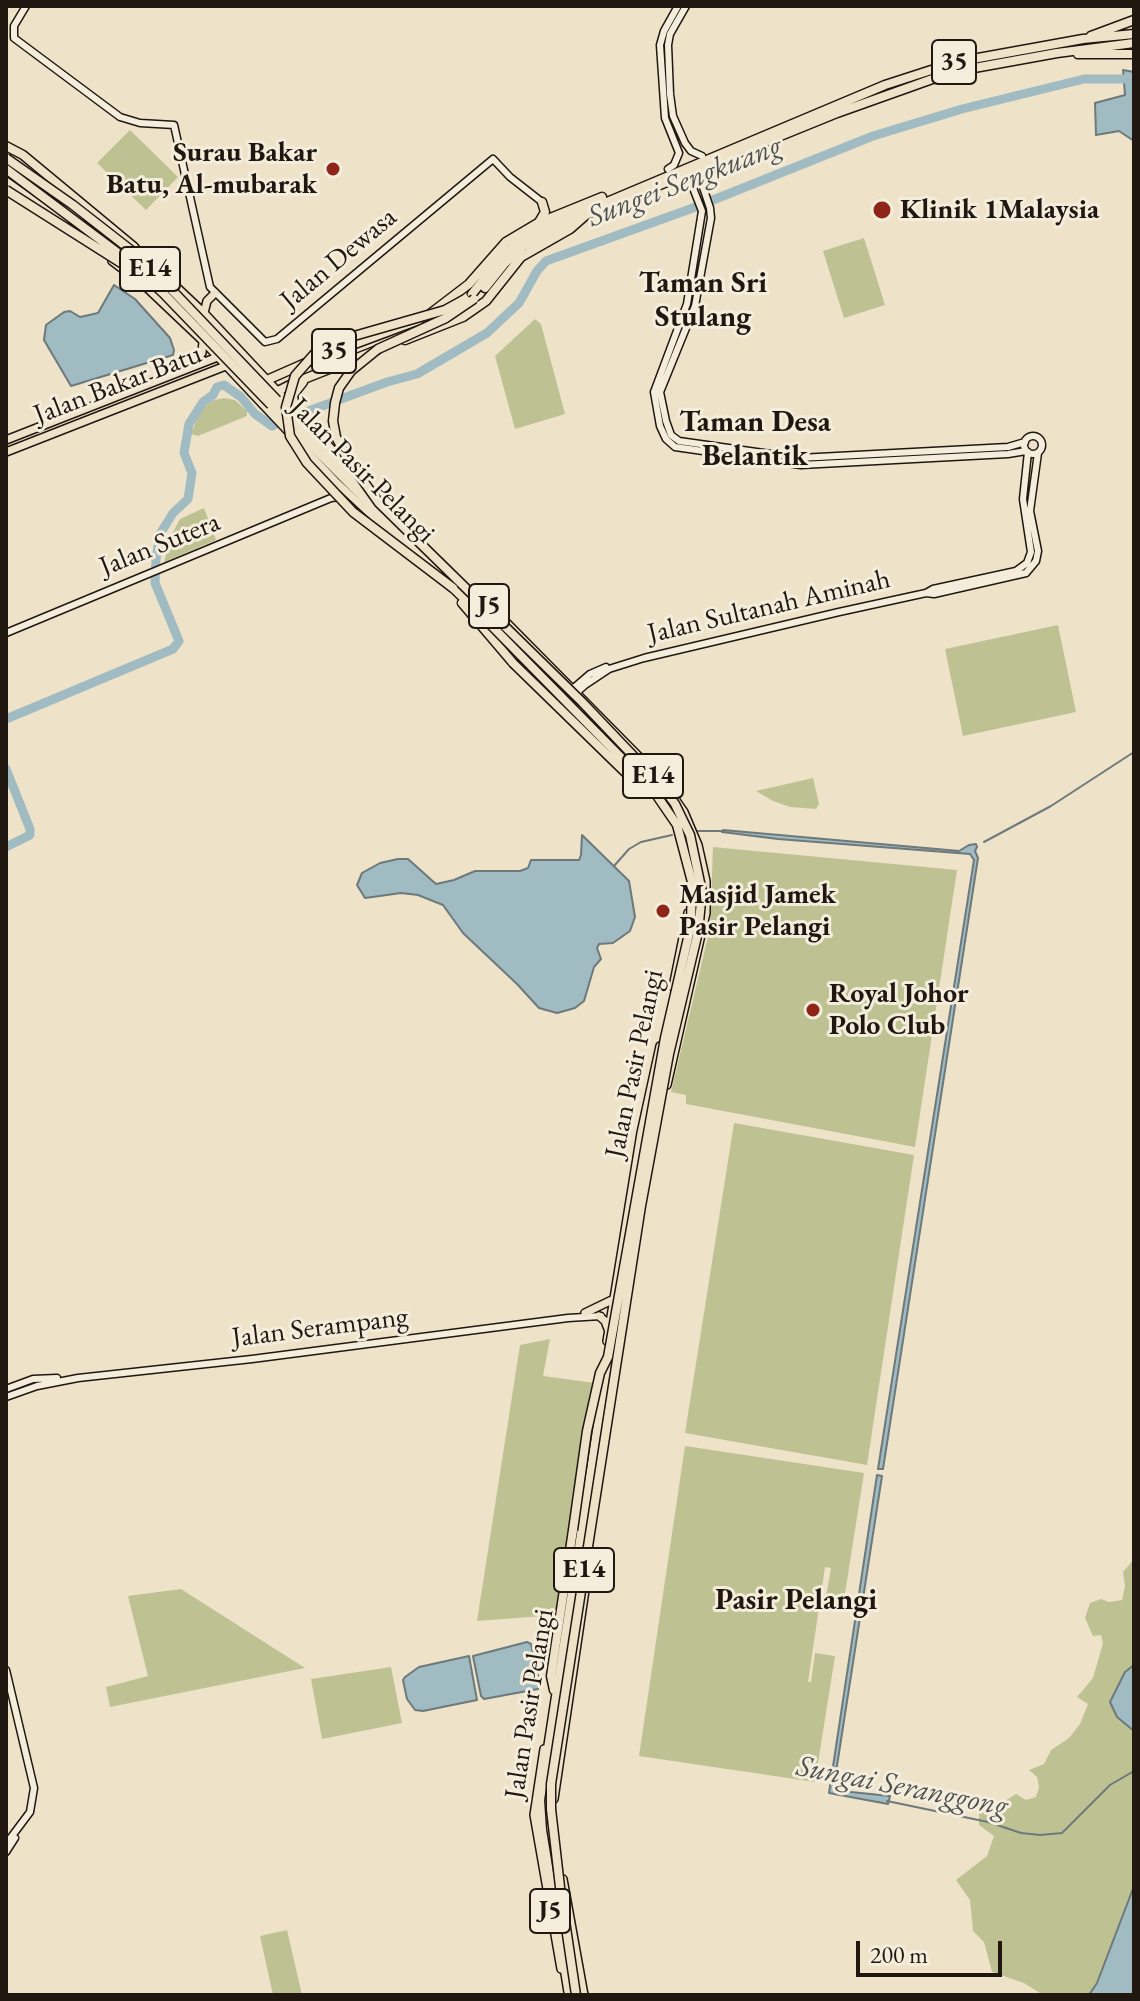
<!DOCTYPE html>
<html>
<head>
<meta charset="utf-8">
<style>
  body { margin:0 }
  #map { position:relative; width:1140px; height:2001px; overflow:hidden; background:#eee3c9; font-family:"EB Garamond",serif }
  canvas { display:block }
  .frame { position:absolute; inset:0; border:8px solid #211711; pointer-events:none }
  .scale { position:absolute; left:856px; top:1941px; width:146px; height:36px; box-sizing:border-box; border:4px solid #211711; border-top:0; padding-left:10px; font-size:24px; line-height:28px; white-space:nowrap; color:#211711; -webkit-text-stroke:6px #f4eddc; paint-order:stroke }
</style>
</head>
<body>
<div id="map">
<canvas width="1140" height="2001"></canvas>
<div class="frame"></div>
<div class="scale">200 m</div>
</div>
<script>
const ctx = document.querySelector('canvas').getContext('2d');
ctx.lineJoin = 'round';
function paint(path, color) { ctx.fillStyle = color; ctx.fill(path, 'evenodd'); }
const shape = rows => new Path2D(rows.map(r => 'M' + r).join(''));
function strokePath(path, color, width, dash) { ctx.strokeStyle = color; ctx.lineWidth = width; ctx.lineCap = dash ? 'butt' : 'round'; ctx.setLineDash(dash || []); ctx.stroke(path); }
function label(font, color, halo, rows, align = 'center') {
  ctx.font = font + ' "EB Garamond",serif'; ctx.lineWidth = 6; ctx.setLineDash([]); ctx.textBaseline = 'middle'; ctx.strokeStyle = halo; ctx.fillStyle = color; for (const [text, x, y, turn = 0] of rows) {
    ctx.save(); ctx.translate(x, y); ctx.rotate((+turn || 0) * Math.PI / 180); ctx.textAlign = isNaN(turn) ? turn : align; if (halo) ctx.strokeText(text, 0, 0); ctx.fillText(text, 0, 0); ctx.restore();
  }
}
const green = shape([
  [130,130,178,177,146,210,97,163],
  [864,238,885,305,844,318,823,251],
  [535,319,541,324,565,414,515,429,495,356],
  [224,398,235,400,247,411,247,416,198,436,191,434,199,414,207,405,214,400],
  [204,508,216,540,164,562,171,536,180,519],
  [1058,625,1076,712,963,736,945,649],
  [813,778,819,804,816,809,790,807,773,801,756,791],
  [713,847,957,870,915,1147,686,1104,686,1095,671,1092,710,928],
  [734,1123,914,1155,867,1465,685,1433],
  [550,1339,543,1376,595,1383,579,1465,556,1615,477,1621,520,1345],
  [685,1446,864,1473,843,1606,825,1603,831,1568,825,1567,808,1682,811,1682,815,1653,835,1656,815,1782,639,1756],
  [1134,1559,1134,1665,1125,1672,1117,1717,1134,1731,1134,1886,1097,1983,1089,1995,1043,1995,1024,1983,992,1972,984,1942,973,1931,970,1900,956,1880,987,1856,994,1836,979,1825,979,1812,997,1806,1016,1794,1026,1800,1036,1797,1039,1787,1037,1777,1029,1770,1044,1764,1051,1750,1069,1738,1080,1724,1088,1704,1077,1697,1093,1678,1103,1643,1101,1635,1093,1636,1085,1618,1090,1603,1101,1599,1109,1602,1122,1600,1125,1586,1123,1572],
  [181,1589,305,1668,110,1707,106,1687,148,1676,128,1596],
  [391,1667,402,1723,322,1739,311,1679],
  [287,1930,302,1995,273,1995,260,1936]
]);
const water = shape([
  [1123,70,1134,72,1134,141,1119,131,1096,135,1095,103,1125,95,1123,70],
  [114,285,135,299,170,338,174,350,173,355,71,386,44,340,46,325,64,312,70,311,80,317,98,313,114,285],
  [723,830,959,851,969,845,976,844,977,847,975,851,978,858,883,1469,878,1469,974,860,970,854,778,839,722,832,723,830],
  [582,835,629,881,635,917,630,931,613,943,599,944,597,948,601,959,594,967,584,1001,575,1008,557,1013,539,1008,517,984,463,933,443,905,418,895,401,893,365,898,357,885,362,873,380,863,398,859,408,859,436,884,454,880,475,871,520,871,528,868,531,860,579,860,581,855,582,835],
  [877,1475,882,1476,834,1785,836,1790,841,1791,890,1796,888,1804,829,1793,877,1475],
  [527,1642,531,1644,540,1684,538,1689,484,1699,481,1696,473,1656,527,1642],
  [469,1656,477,1700,423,1711,415,1710,407,1699,403,1680,405,1677,419,1667,469,1656],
  [1134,1665,1134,1731,1117,1717,1110,1702,1125,1672,1134,1665],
  [1134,1886,1134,1995,1089,1995,1097,1983,1134,1886]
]);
const stream = shape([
  [697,831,723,831],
  [984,842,1051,806,1134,752],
  [614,866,629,849,641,842,672,835],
  [887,1801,988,1822,1021,1833,1040,1835,1062,1833,1110,1785,1134,1771]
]);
const river = shape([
  [306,412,387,382,417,374,487,333,519,303,537,271,546,261,693,208,873,136,962,109,1084,79,1124,79],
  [6,719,173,649,179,641,155,583,156,559,160,534,173,513,188,499,192,473,184,453,189,424,203,402,213,395,217,387,224,385,241,397,255,414,272,426,276,424],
  [6,769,30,829,30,835,6,847]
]);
const secondary = shape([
  [26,6,14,26,14,38,120,117,140,123,174,125,210,287,265,342,277,339,493,159,510,177,542,202],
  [686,6,670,34,668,45,670,94,673,116,685,143,691,151,702,156],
  [709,167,703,174,702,184,710,208,711,218,695,306,660,392,666,421,671,435,679,441,799,458,1008,447,1025,442],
  [668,169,674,165,679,153,665,118,660,45,664,31,678,6],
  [673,180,682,181,693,188,702,211,687,304,654,392,660,426,666,439,675,447,801,465,1008,454,1026,451],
  '1024 445a9 9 0 1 1 18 0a9 9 0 1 1-18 0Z',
  [926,593,933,589,1016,571,1027,563,1031,552,1023,499,1028,452],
  [6,633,331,498,340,497],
  [561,699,590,674,606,667],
  [564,704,585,685,609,669,644,658,839,612,926,593,934,594,1026,573,1036,561,1038,551,1030,511,1038,453],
  [6,1389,33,1379,57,1378],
  [6,1397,37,1386,78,1378,252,1359,568,1318,601,1316],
  [6,1670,34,1788,30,1812,6,1844],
  [6,1852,15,1838]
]);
const primary = shape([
  [6,181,71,227],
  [134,247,204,313,339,457],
  [112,261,145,286,203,341,335,481,409,550],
  [204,313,207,301,215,293],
  [193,363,202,353,203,341],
  [6,440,220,356],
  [6,452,228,365],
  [502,618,662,780,684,812,698,845,706,881,706,913,667,1085],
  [673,987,688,913],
  [585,1313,614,1299],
  [599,1316,605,1321,608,1329],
  [607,1341,641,1133,660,1046],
  [544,1749,534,1815,561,1969],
  [554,1799,588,1570],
  [563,1879,584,1995]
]);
const highway = shape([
  [1091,36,1134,20],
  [1078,54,1134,54],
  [6,146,23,155,134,247],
  [539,222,545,212,542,202],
  [485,288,505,263,522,247,575,221],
  [472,294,505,253,531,234,885,85,956,62,1083,39,1134,34],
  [431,313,469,284,506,242,538,223,602,197],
  [405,340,463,317,486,301,521,257,570,229,586,215,837,113,952,72,1057,53,1134,43],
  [252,392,267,380,317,358,419,320],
  [277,400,370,494],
  [263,404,278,391,294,383,377,350],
  [271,405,440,575],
  [295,411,293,395,303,382],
  [449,584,478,612],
  [462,603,513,663],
  [554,1690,551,1676,573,1530],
  [569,1995,542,1830,540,1800,608,1359]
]);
const highwayBridge = shape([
  [6,158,73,205,132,251,170,288,277,400],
  [6,169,126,259,163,293,271,405],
  [6,190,126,266],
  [474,299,446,318,378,349,351,371,339,388,335,403,333,421,336,437,347,458,379,503,582,702,661,785,675,804,690,835,702,892,698,932,669,1054,641,1206,551,1784,551,1809,560,1887,576,1995],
  [453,588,353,512,307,463,290,436,286,407,295,376,317,351,340,340,445,310,465,299],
  [478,612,653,790,677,825,692,882,691,925,665,1038,608,1357,600,1373,587,1431,573,1530],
  [513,663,628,775,645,786]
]);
const markers = [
  [333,169,8,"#8f2418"],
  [882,210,10,"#8f2418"],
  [663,911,8,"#8f2418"],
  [813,1010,8,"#8f2418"]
];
const shields = [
  [954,62,44],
  [150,269,60],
  [334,351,44],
  [489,606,40],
  [653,776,60],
  [584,1570,60],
  [550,1911,40]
];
const shieldNames = [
  ["35",954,62],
  ["E14",150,269],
  ["35",334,351],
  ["J5",489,606],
  ["E14",653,776],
  ["E14",584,1570],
  ["J5",550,1911]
];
const poiNames = [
  ["Surau Bakar",317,153,"right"],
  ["Batu, Al-mubarak",317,185,"right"],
  ["Klinik 1Malaysia",900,210],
  ["Masjid Jamek",679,895],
  ["Pasir Pelangi",679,927],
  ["Royal Johor",829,994],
  ["Polo Club",829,1026]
];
const streetNames = [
  ["Jalan Dewasa",339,259,-40],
  ["Jalan Bakar Batu",118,385,-21],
  ["Jalan Pasir Pelangi",362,471,45],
  ["Jalan Sutera",160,545,-22],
  ["Jalan Sultanah Aminah",769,607,-13],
  ["Jalan Pasir Pelangi",635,1064,-78],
  ["Jalan Serampang",320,1328,-7],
  ["Jalan Pasir Pelangi",530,1704,-81]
];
const waterNames = [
  ["Sungei Sengkuang",685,182,-21],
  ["Sungai Seranggong",902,1787,11]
];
const neighbourhoodNames = [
  ["Taman Sri",703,284],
  ["Stulang",703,318],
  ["Taman Desa",755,423],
  ["Belantik",755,457],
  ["Pasir Pelangi",796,1601]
];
paint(green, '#bec293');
paint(water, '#a0bbc2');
strokePath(water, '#6d797b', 2);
strokePath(stream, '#6d797b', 2);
strokePath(river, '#a0bbc2', 9);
strokePath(secondary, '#211711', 9);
strokePath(primary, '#211711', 10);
strokePath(highway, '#211711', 11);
strokePath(secondary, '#f4eddc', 6);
strokePath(primary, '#eee3c9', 7);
strokePath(highway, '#eee3c9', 8);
strokePath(highwayBridge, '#211711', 11, []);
strokePath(highwayBridge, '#eee3c9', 8);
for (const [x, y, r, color] of markers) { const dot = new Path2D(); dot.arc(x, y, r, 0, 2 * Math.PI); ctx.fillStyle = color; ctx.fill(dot); strokePath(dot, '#f4eddc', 3); }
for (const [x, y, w] of shields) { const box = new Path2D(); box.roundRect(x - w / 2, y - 22, w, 44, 6); ctx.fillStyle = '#f4eddc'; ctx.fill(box); strokePath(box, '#211711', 2); }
label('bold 26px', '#211711', null, shieldNames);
label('bold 28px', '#211711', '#f4eddc', poiNames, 'left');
label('28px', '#211711', '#f4eddc', streetNames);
label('italic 30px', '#4d504f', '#f4eddc', waterNames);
label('bold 30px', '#211711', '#f4eddc', neighbourhoodNames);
</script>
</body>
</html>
